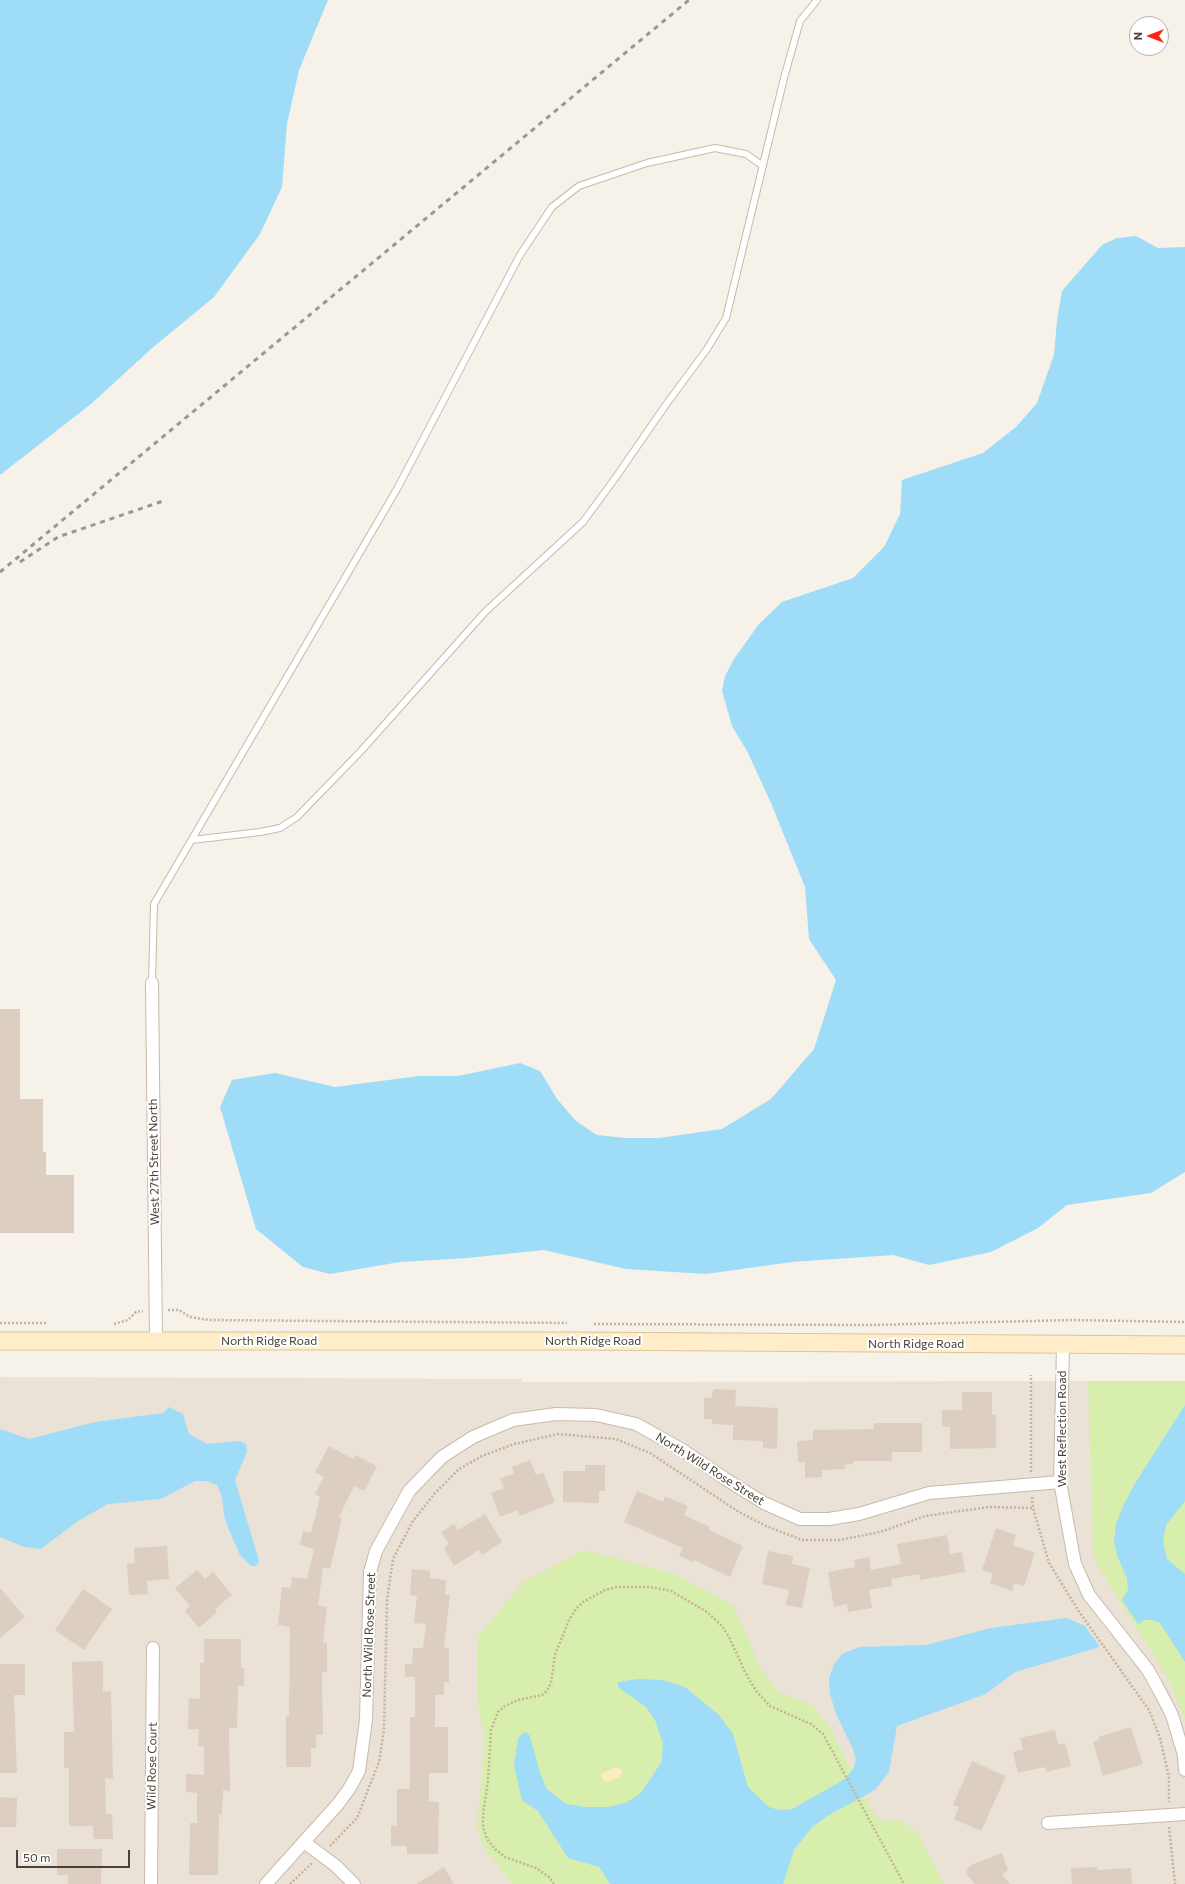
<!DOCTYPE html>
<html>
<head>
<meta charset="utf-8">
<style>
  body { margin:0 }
  #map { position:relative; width:1185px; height:1884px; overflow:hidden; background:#f6f1e9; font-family:Commissioner,sans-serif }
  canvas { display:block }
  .north { position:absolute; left:1129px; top:16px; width:40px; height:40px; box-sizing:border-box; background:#fff; border:1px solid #b7b3af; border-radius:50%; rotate:270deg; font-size:11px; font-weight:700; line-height:16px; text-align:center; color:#4a4036 }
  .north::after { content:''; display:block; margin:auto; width:14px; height:18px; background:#ff2316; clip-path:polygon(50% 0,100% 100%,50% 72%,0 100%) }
  .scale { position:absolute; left:16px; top:1850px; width:114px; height:18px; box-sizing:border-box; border:2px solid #4a4036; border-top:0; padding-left:5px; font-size:12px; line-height:14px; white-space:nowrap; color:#4a4036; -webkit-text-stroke:3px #fff; paint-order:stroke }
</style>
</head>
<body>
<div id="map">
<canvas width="1185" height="1884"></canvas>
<div class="north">N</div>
<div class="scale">50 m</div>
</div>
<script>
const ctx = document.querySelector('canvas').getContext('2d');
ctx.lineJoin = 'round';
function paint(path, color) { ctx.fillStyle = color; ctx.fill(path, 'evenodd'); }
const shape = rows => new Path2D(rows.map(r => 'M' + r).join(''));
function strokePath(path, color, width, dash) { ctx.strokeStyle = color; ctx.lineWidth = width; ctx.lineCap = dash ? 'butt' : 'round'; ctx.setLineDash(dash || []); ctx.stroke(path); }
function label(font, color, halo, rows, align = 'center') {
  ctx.font = font + ' Commissioner,sans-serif'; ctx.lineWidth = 4; ctx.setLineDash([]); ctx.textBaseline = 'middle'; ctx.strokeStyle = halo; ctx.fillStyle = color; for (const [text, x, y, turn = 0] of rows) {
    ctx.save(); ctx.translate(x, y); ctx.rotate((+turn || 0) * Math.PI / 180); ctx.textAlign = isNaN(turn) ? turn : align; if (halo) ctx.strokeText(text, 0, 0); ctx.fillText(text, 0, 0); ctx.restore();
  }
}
const residential = shape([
  [0,1377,522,1379,522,1382,1185,1381,1185,1884,0,1884]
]);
const green = shape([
  [1088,1381,1185,1381,1185,1720,1168,1678,1093,1558],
  [584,1550,674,1574,733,1605,761,1669,779,1692,811,1705,828,1723,867,1802,880,1821,900,1820,918,1833,944,1884,513,1884,483,1846,477,1826,485,1743,478,1704,478,1637,523,1582]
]);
const sand = shape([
  [616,1767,623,1771,619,1777,607,1782,602,1779,601,1774]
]);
const water = shape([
  [0,0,328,0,299,70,287,124,282,187,260,234,214,297,151,349,91,404,0,475],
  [1136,236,1158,248,1185,247,1185,1172,1151,1193,1067,1205,1038,1228,991,1252,929,1265,893,1255,792,1262,706,1274,626,1269,544,1250,467,1258,400,1262,330,1274,303,1267,256,1229,220,1107,232,1080,275,1073,335,1087,419,1076,458,1076,520,1063,540,1071,557,1099,576,1121,597,1135,626,1138,659,1138,722,1129,771,1099,814,1049,836,980,809,939,805,887,771,803,748,753,732,726,722,691,725,676,734,659,759,624,782,602,853,578,884,547,900,514,902,480,983,453,1016,427,1037,403,1054,355,1057,320,1062,291,1102,245,1117,238],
  [1185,1405,1185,1501,1166,1525,1163,1542,1167,1559,1185,1574,1185,1662,1160,1623,1152,1620,1144,1620,1138,1624,1122,1600,1128,1590,1127,1578,1118,1558,1114,1542,1116,1524,1123,1506,1134,1485],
  [169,1407,183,1414,189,1434,207,1444,240,1441,246,1444,247,1452,235,1480,259,1561,256,1566,251,1566,240,1555,227,1525,224,1515,222,1497,217,1485,206,1481,195,1481,161,1499,108,1504,78,1521,41,1549,24,1547,0,1537,0,1429,29,1439,95,1422,163,1413],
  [1066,1618,1085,1626,1100,1647,1015,1672,986,1694,897,1726,889,1772,875,1790,829,1815,812,1827,794,1850,783,1884,610,1884,599,1867,568,1858,538,1811,522,1800,514,1765,518,1739,522,1734,526,1732,530,1736,540,1773,547,1789,566,1804,585,1807,608,1807,625,1803,640,1794,661,1763,663,1744,655,1720,646,1707,618,1687,618,1682,638,1679,663,1680,685,1687,719,1715,733,1734,748,1787,769,1807,779,1810,792,1809,845,1779,853,1769,856,1760,853,1749,836,1714,830,1694,829,1678,834,1664,842,1654,859,1647,926,1645,991,1628]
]);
const building = shape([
  [0,1009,20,1009,20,1099,43,1099,43,1152,46,1152,46,1175,74,1175,74,1233,0,1233],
  [713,1389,736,1390,735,1406,778,1408,777,1449,763,1448,763,1441,733,1440,733,1425,712,1424,712,1419,704,1419,704,1398,712,1398],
  [962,1392,992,1392,992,1415,996,1415,996,1448,950,1449,950,1427,942,1427,942,1410,962,1410],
  [874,1423,922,1423,922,1452,892,1452,892,1461,853,1461,853,1464,845,1465,845,1469,822,1470,822,1477,805,1478,805,1462,798,1462,797,1441,813,1440,813,1430,874,1429],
  [329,1446,353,1459,355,1455,377,1466,364,1491,354,1486,339,1517,342,1518,330,1569,323,1567,318,1606,327,1607,323,1643,327,1643,327,1672,322,1672,323,1735,316,1735,316,1748,311,1748,311,1767,286,1767,286,1716,289,1716,290,1627,278,1625,282,1587,291,1588,292,1577,307,1579,314,1549,300,1545,303,1531,311,1533,320,1497,315,1494,324,1477,315,1472],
  [530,1460,536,1475,543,1472,555,1502,520,1516,518,1510,500,1517,491,1493,504,1488,500,1479,514,1473,512,1467],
  [585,1465,605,1465,605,1491,599,1491,599,1503,563,1502,563,1471,585,1471],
  [637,1491,663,1502,665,1496,688,1506,684,1515,710,1527,709,1530,743,1546,730,1577,694,1560,693,1562,679,1556,683,1548,624,1522],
  [485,1514,502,1542,482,1555,479,1550,454,1566,444,1548,449,1544,441,1532,454,1524,458,1530],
  [996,1528,1016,1535,1013,1545,1035,1553,1024,1586,1014,1583,1012,1591,990,1583,993,1574,982,1570],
  [947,1535,950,1554,962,1552,965,1572,920,1580,919,1574,891,1579,892,1586,869,1590,872,1608,848,1612,847,1604,834,1607,828,1572,855,1567,854,1560,869,1557,871,1570,901,1564,897,1544],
  [167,1546,169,1579,147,1581,148,1594,129,1595,127,1564,135,1563,134,1548],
  [768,1551,793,1556,792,1564,810,1568,802,1608,786,1605,789,1590,762,1584],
  [412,1569,430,1571,430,1578,446,1580,445,1595,450,1595,444,1648,449,1648,449,1682,444,1682,444,1695,435,1695,435,1727,448,1727,448,1773,429,1773,429,1801,439,1802,438,1854,407,1854,407,1846,391,1846,391,1826,397,1826,397,1789,410,1789,410,1717,415,1717,415,1677,405,1677,405,1664,412,1664,413,1648,423,1648,426,1624,414,1623,417,1596,410,1595],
  [197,1570,205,1579,213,1572,232,1595,215,1609,217,1612,199,1628,185,1611,190,1606,175,1588],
  [0,1588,25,1617,0,1638],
  [83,1589,112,1609,84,1650,55,1630],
  [204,1639,241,1639,241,1668,244,1668,244,1686,238,1686,237,1728,229,1728,230,1791,223,1790,222,1814,219,1814,218,1875,189,1875,190,1823,197,1823,197,1793,186,1792,186,1774,204,1775,204,1747,198,1746,199,1729,188,1729,189,1698,200,1699,200,1663,204,1663],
  [103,1661,103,1692,111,1691,113,1779,105,1778,106,1814,112,1814,113,1839,94,1839,93,1826,69,1826,69,1768,64,1768,64,1732,74,1732,72,1662],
  [0,1664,25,1664,25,1695,14,1695,17,1773,0,1773],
  [1131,1727,1143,1764,1103,1776,1093,1742,1099,1740,1098,1737],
  [1055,1730,1058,1745,1065,1743,1071,1766,1047,1772,1045,1767,1018,1773,1013,1752,1023,1749,1020,1738],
  [972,1761,1006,1776,981,1831,954,1819,959,1807,953,1805],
  [0,1797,17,1798,16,1827,0,1827],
  [57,1849,102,1849,101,1884,68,1884,68,1875,57,1875],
  [1002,1853,1008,1870,1002,1875,1010,1884,975,1884,968,1876,966,1870,971,1865],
  [444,1867,454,1884,416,1884],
  [1097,1867,1097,1870,1131,1868,1132,1884,1072,1884,1071,1868]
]);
const path = shape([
  [168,1310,179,1310,190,1317,209,1320,567,1323],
  [0,1323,47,1323],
  [114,1324,128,1320,136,1312,143,1311],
  [594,1324,871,1325,1072,1320,1185,1322],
  [1031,1472,1031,1375],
  [1032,1497,1033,1508,1049,1563,1080,1613,1149,1710,1160,1738,1169,1777,1169,1802],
  [1169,1827,1175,1884],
  [330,1846,357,1818,379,1762,384,1729,387,1600,393,1559,413,1521,435,1493,459,1469,482,1456,514,1444,558,1434,616,1439,650,1453,739,1512,766,1526,802,1540,839,1540,880,1532,925,1516,989,1507,1033,1508],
  [290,1884,312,1863],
  [554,1884,549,1877,536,1868,505,1857,495,1849,487,1839,483,1827,483,1815,488,1780,491,1730,498,1712,505,1706,518,1700,542,1695,547,1691,551,1683,555,1655,569,1620,576,1609,583,1602,605,1590,617,1587,650,1587,671,1591,707,1612,722,1626,729,1637,745,1672,756,1691,770,1706,811,1724,823,1734,904,1884]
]);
const lane = shape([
  [192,840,260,832,280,828,297,817,361,751,485,612,583,522,616,477,665,406,707,349,726,318,784,78,800,21,817,0],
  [152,983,154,904,397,489,520,255,552,207,579,186,647,163,715,148,746,154,763,166]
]);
const street = shape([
  [152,983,156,1341],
  [1063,1345,1060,1482,1075,1564,1089,1595,1148,1670,1159,1690,1172,1715,1184,1755,1185,1770],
  [1048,1823,1185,1814],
  [304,1842,336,1866,354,1884],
  [151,1884,153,1648],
  [266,1884,338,1804,349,1789,359,1771,366,1720,370,1572,376,1551,409,1491,442,1457,473,1437,513,1420,556,1414,596,1415,636,1424,681,1449,727,1480,764,1503,800,1519,829,1519,859,1514,929,1493,1060,1482]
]);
const secondary = shape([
  [0,1341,572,1341,1185,1345]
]);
const rail = shape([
  [20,562,58,537,163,501],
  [0,572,689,0]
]);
const streetNames = [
  ["West 27th Street North",154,1162,-91],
  ["North Ridge Road",269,1341],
  ["North Ridge Road",593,1341],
  ["North Ridge Road",916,1344],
  ["West Reflection Road",1062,1429,-90],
  ["North Wild Rose Street",710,1469,32],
  ["North Wild Rose Street",369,1635,-88],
  ["Wild Rose Court",152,1766,-89]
];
paint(residential, '#eae2d6');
paint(green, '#d7eead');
paint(sand, '#fdebc1');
paint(water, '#9fdcf8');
paint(building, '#dccec0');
strokePath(lane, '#c6baad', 8);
strokePath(street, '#c6baad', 14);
strokePath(secondary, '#dec496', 19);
strokePath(path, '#c6b299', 2.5, [2, 2]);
strokePath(lane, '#fff', 6);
strokePath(street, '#fff', 12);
strokePath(secondary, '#ffedc9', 17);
strokePath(rail, '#989898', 3, [5, 5]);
label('12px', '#4a4036', '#fff', streetNames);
</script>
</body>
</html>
